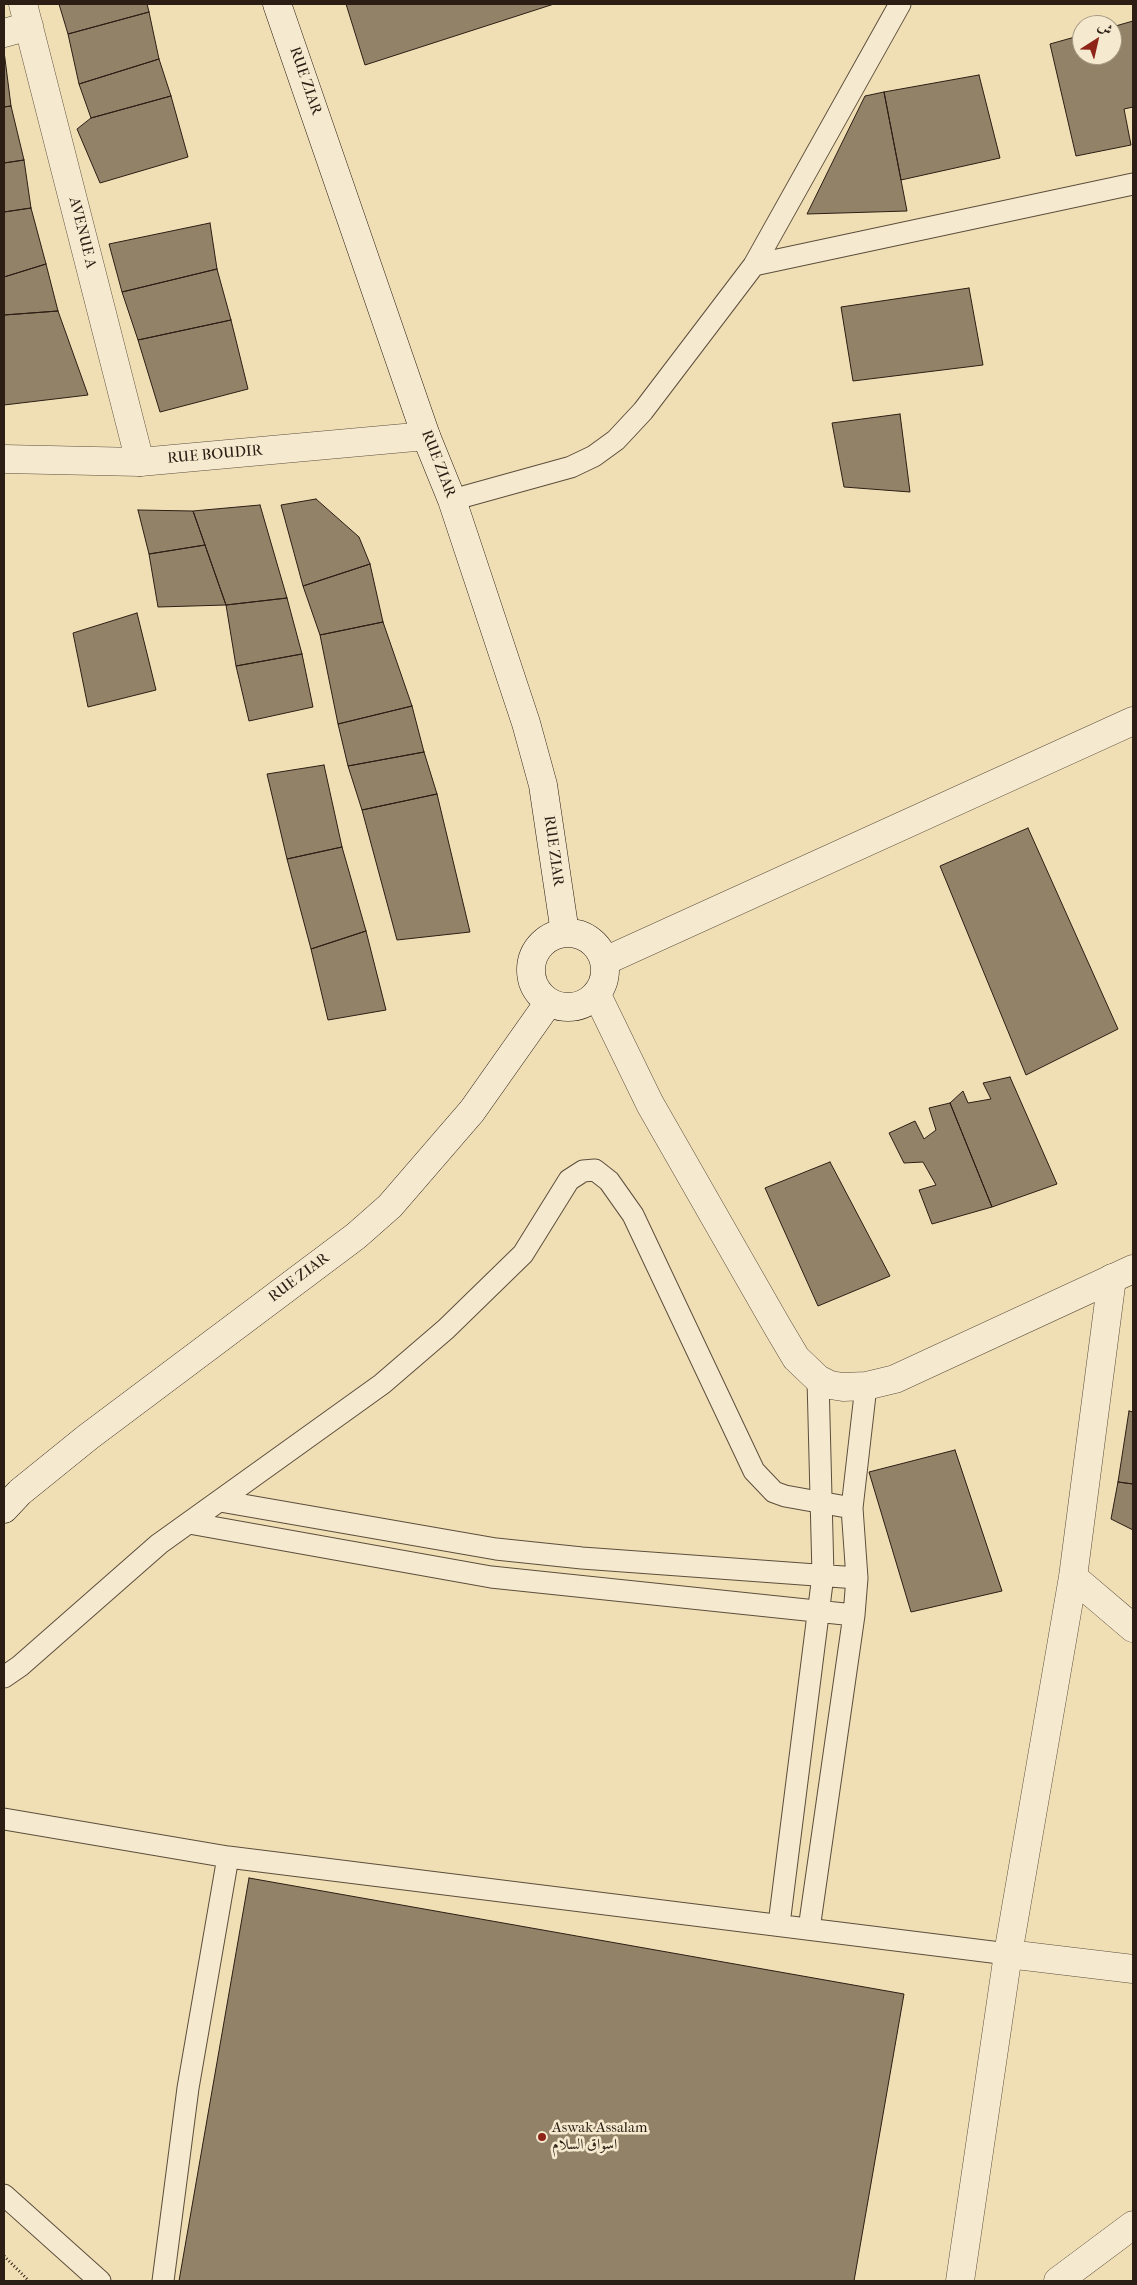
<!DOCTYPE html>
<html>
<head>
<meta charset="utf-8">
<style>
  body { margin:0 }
  #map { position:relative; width:1137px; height:2285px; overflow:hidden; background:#f0dfb5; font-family:"IM FELL French Canon",Amiri,serif }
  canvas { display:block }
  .frame { position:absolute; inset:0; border:5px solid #2c1e14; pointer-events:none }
  .north { position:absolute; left:1072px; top:15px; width:50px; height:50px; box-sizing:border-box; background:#f5eacf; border:1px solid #a59884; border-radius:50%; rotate:35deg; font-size:14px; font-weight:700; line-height:20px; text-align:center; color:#2c1e14 }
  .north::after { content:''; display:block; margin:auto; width:18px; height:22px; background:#8f2418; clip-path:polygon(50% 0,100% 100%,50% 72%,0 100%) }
</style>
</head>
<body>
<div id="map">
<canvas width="1137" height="2285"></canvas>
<div class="frame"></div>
<div class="north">ش</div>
</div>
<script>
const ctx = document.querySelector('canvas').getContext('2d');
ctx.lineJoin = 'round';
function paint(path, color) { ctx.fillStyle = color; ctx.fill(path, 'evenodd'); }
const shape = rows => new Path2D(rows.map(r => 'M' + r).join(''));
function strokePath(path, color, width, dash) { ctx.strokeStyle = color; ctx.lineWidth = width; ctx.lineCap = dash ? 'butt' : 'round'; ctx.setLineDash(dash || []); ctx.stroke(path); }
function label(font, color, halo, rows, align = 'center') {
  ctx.font = font + ' "IM FELL French Canon",Amiri,serif'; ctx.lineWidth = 5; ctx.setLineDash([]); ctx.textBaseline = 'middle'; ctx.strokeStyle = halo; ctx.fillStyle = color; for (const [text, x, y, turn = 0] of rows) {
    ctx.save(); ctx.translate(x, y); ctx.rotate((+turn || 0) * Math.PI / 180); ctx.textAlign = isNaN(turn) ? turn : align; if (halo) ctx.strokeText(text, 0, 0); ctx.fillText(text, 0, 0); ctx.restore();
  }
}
const building = shape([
  [59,4,147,4,149,12,68,34,59,4],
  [346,4,554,4,365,65,346,4],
  [149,12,159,59,79,84,68,34,149,12],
  [1133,21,1133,107,1124,109,1131,145,1076,156,1050,44,1082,35,1082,55,1112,55,1112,27,1133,21],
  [4,51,11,106,4,107,4,51],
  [159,59,171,96,91,118,79,84,159,59],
  [979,75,1000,158,901,180,884,92,979,75],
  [884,92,907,211,807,214,865,96,884,92],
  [171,96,188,157,100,183,77,129,91,118,171,96],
  [11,106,24,160,4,163,4,107,11,106],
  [24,160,31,208,4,212,4,163,24,160],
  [31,208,46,264,4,277,4,212,31,208],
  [210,223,217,269,122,292,109,244,210,223],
  [46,264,58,311,4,315,4,277,46,264],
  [217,269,231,320,138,340,122,292,217,269],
  [969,288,983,365,853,381,841,307,969,288],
  [58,311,88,395,4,405,4,315,58,311],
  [231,320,248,389,160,412,138,340,231,320],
  [900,414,910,492,844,487,832,423,900,414],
  [316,499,359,537,370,564,303,586,281,505,316,499],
  [260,505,287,598,226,605,193,511,260,505],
  [138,510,193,511,205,545,149,554,138,510],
  [205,545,226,605,158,607,149,554,205,545],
  [370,564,383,622,320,635,303,586,370,564],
  [287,598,302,654,236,666,226,605,287,598],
  [137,613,156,690,88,707,73,633,137,613],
  [383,622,412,706,338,724,320,635,383,622],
  [302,654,313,707,249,721,236,666,302,654],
  [412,706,424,752,348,766,338,724,412,706],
  [424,752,437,794,362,810,348,766,424,752],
  [324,765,342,847,287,859,267,774,324,765],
  [437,794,470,932,397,940,362,810,437,794],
  [1028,828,1118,1029,1026,1075,940,866,1028,828],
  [342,847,366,931,311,949,287,859,342,847],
  [366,931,386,1010,328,1020,311,949,366,931],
  [1010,1077,1057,1184,992,1207,950,1103,963,1091,968,1103,991,1099,983,1083,1010,1077],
  [950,1103,992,1207,932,1224,919,1190,936,1185,923,1162,904,1163,889,1133,915,1121,924,1139,936,1130,929,1108,950,1103],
  [830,1162,890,1276,818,1306,765,1188,830,1162],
  [1129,1411,1133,1412,1133,1484,1118,1482,1129,1411],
  [955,1450,1002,1591,911,1612,869,1472,955,1450],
  [1118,1482,1133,1484,1133,1530,1111,1519,1118,1482],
  [249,1878,904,1994,854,2281,179,2281,249,1878]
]);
const path = shape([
  [4,2256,29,2281]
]);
const service = shape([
  [754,265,1133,184],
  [452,500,571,467,594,456,616,440,643,411,754,265,900,4],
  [220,1501,496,1549,582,1558,857,1578],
  [189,1523,491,1577,854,1615],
  [4,1677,20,1666,159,1544,382,1384,446,1329,523,1254,569,1180,583,1171,595,1170,609,1181,633,1215,754,1471,774,1492,785,1496,852,1508],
  [4,1819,228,1857,1008,1954],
  [779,1924,823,1575,818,1379],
  [809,1929,854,1615,857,1578,852,1508,866,1386],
  [4,2195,100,2281],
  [163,2281,188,2088,228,1857]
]);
const minor = shape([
  [23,4,140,462],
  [4,33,29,26],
  [605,961,1133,721],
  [1073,1577,1133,1628],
  [1008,1954,1133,1969],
  [960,2281,1008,1954,1073,1577,1112,1278],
  [1058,2281,1133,2225]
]);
const tertiary = shape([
  [4,459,140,462,426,436],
  [597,995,650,1104,777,1326,796,1358,818,1379,830,1385,843,1387,866,1386,895,1379,1133,1269]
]);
const secondary = shape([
  [277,4,426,436,452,500,526,723,543,785,565,933],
  '531 970a37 37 0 1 1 74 0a37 37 0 1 1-74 0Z',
  [4,1509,20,1492,88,1437,356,1236,390,1206,472,1111,549,1002]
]);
const markers = [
  [542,2137,5,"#8f2418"]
];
const streetNames = [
  ["RUE ZIAR",305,81,71],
  ["AVENUE A",82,233,76],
  ["RUE BOUDIR",215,455,-5],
  ["RUE ZIAR",438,464,69],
  ["RUE ZIAR",553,851,82],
  ["RUE ZIAR",299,1278,-37]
];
const poiNames = [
  ["Aswak Assalam",552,2128],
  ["اسواق السلام",552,2145]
];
paint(building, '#928268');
strokePath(building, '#2c1e14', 1);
strokePath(service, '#5d4e3c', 23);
strokePath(minor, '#5d4e3c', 29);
strokePath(tertiary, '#5d4e3c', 29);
strokePath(secondary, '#2c1e14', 29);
strokePath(path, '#2c1e14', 3, [1, 2.5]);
strokePath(service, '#f5eacf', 21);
strokePath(minor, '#f5eacf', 28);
strokePath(tertiary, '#f5eacf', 28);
strokePath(secondary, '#f5eacf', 28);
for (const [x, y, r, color] of markers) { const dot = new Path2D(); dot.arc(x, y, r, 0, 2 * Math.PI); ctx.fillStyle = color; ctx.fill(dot); strokePath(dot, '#f5eacf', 2); }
label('15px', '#2c1e14', '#f5eacf', streetNames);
label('15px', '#2c1e14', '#f5eacf', poiNames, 'left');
</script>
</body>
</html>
